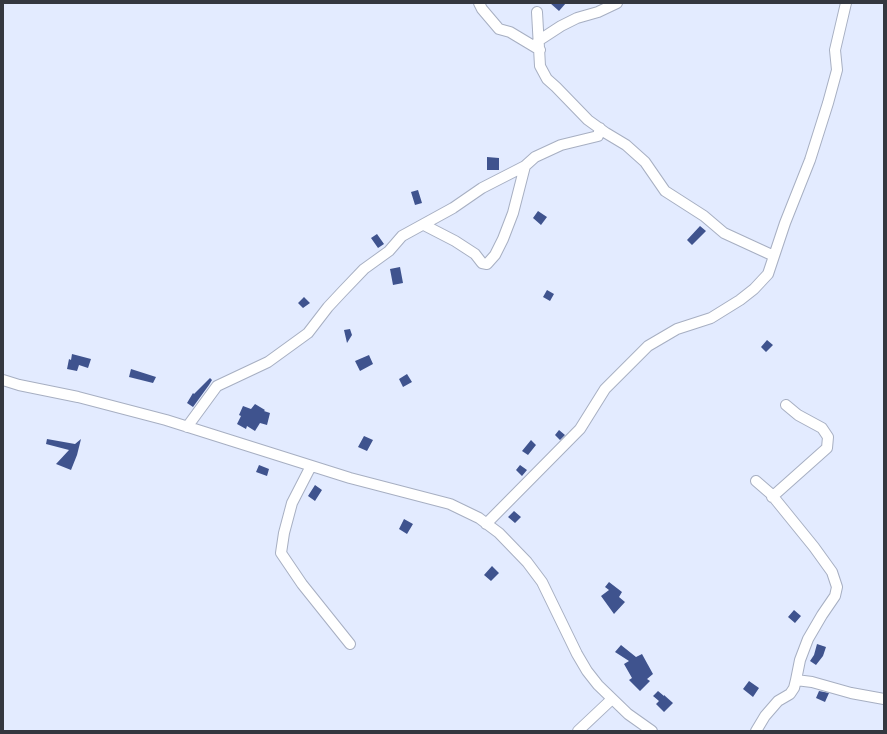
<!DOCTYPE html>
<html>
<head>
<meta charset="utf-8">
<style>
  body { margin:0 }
  #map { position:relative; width:887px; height:734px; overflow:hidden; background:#e3ebff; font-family:Montserrat,sans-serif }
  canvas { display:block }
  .frame { position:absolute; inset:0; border:4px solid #34373f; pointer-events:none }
</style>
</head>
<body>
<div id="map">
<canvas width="887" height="734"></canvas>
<div class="frame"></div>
</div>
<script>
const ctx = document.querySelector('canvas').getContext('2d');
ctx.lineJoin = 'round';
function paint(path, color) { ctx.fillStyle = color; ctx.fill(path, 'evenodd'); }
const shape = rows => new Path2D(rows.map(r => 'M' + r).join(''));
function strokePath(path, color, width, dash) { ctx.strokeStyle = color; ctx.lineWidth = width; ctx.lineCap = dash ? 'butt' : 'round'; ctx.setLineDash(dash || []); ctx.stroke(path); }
const building = shape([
  [550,3,566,3,559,11],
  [487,157,499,158,499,170,487,170],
  [418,190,422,203,415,205,411,192],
  [538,211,547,217,541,225,533,218],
  [700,226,706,231,692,245,687,240],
  [377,234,384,244,378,248,371,238],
  [400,267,403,283,393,285,390,269],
  [547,290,554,294,550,301,543,297],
  [304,297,310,303,303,308,298,303],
  [350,329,352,335,347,343,344,330],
  [767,340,773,345,766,352,761,347],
  [72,354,91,359,88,368,79,365,77,371,67,369,69,359,71,360],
  [369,355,373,364,360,371,355,361],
  [131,369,156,377,153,383,129,377],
  [407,374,412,382,403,387,399,379],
  [210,378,212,380,209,385,193,407,187,403,193,393,194,394],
  [255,404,265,410,264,411,270,413,267,425,260,423,255,431,247,426,246,429,237,424,241,416,239,415,243,406,251,409],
  [559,430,565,435,560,440,555,435],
  [364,436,373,440,367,451,358,447],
  [47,439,75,444,81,439,77,455,71,470,56,464,69,450,46,444],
  [531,440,536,445,528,455,522,451],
  [259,465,269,469,267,476,256,472],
  [520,465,527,470,522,476,516,470],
  [315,485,322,490,315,501,308,496],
  [514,511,521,517,515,523,508,517],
  [404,519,413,524,407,534,399,529],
  [492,566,499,573,491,581,484,575],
  [609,582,622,592,619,597,625,602,614,614,601,596,609,590,605,587],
  [794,610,801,616,795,623,788,617],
  [817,644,826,647,823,656,816,665,810,661,814,655],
  [621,645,636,657,642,654,653,674,647,679,650,681,640,691,629,680,632,678,624,664,629,661,615,652],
  [749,681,759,688,753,697,743,689],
  [658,691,664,696,664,695,673,703,664,712,656,704,659,701,653,696],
  [819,691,829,693,825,702,816,698]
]);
const minor = shape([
  [479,3,482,9,499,29,510,32,540,50],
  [537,12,540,66,547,79,556,87,588,120,606,133,626,145,645,162,665,191,704,216,724,233,774,256],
  [538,41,561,26,577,18,598,12,617,3],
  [424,225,455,241,475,254,482,263,487,264,495,255,503,239,513,213,525,166],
  [3,380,19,385,78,397,166,420,350,478,450,504,479,518,499,533,527,562,542,582,577,654,587,671,598,685,628,714,652,731],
  [187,427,217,386,268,362,308,333,328,307,342,292,364,269,389,251,402,236,453,208,482,188,525,166,535,157,561,145,598,136,600,128],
  [311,466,292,503,284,533,281,553,302,584,350,644],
  [756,481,771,494,814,547,832,572,837,587,835,596,822,615,808,639,800,660,796,680],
  [772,497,827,448,828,437,822,428,798,415,786,405],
  [486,524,580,429,605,389,648,346,677,329,711,318,740,300,754,289,768,274,785,223,810,160,828,103,837,70,835,50,846,3],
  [578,731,612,699],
  [756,731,765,716,778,701,790,694,794,688,796,680,812,682,851,693,884,699]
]);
paint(building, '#3f538e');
strokePath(minor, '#a7afc2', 12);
strokePath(minor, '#fff', 10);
</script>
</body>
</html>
